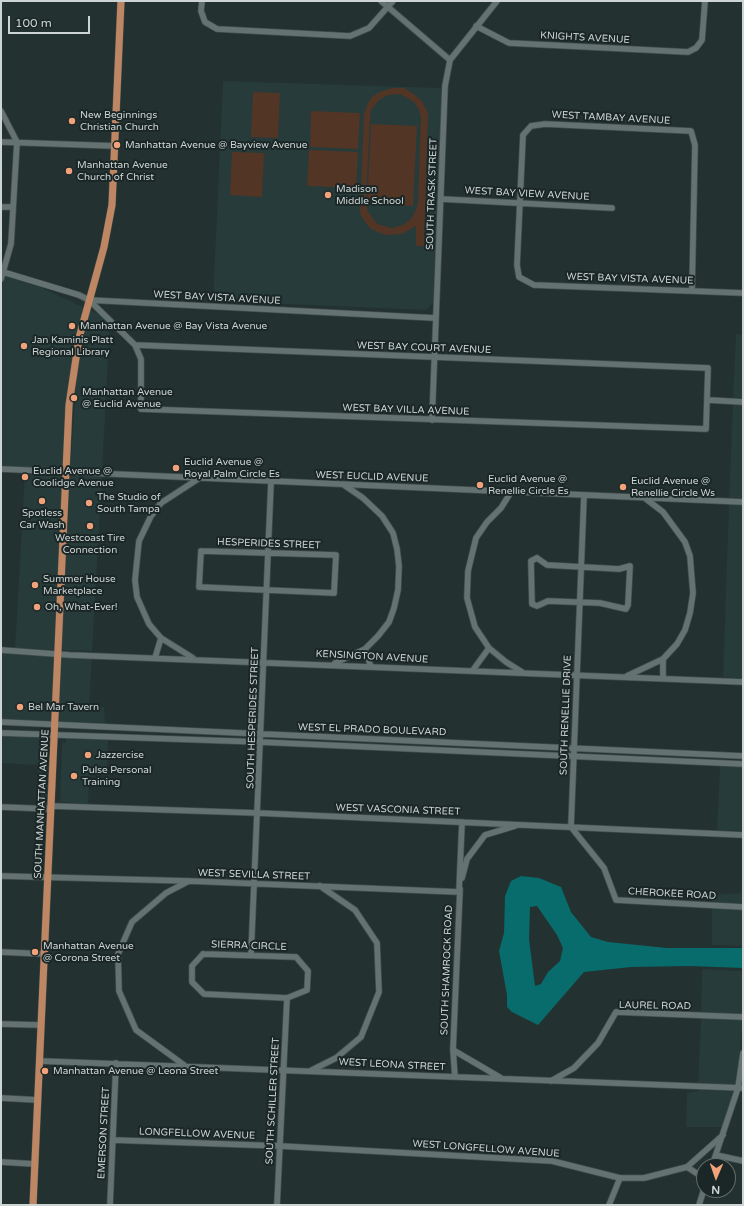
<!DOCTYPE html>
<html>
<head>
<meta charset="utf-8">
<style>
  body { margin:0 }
  #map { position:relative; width:744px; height:1206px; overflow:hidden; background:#243131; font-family:"Varela Round",sans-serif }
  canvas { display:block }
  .frame { position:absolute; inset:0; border:2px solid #cdd5d4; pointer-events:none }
  .north { position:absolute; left:696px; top:1158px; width:40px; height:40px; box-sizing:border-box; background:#1b2727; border:1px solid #626d6c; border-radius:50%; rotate:182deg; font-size:11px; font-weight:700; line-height:16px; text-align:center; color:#cdd5d4 }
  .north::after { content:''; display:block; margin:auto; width:14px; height:18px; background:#f0a27a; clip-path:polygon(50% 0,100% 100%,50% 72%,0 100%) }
  .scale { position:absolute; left:8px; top:16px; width:82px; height:18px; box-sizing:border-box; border:2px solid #cdd5d4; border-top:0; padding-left:5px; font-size:12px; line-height:14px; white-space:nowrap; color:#cdd5d4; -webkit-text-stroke:3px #1b2727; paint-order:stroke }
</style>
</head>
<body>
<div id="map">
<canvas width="744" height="1206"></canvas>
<div class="frame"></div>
<div class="north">N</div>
<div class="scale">100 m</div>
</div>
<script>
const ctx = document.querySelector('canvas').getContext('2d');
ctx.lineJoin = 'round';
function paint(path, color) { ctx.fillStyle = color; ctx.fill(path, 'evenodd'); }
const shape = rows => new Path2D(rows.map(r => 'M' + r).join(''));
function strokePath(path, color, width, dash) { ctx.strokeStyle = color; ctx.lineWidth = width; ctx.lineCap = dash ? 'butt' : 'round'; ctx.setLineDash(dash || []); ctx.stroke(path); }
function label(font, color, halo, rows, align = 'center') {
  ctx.font = font + ' "Varela Round",sans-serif'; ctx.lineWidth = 4; ctx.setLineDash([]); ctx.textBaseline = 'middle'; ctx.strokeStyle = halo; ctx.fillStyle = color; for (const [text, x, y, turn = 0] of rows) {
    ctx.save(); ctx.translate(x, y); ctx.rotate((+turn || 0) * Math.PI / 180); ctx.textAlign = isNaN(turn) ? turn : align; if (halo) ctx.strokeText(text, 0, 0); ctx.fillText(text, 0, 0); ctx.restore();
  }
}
const built = shape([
  [223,81,440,88,442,90,433,303,426,310,213,301],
  [5,276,40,287,85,308,65,469,1,466,1,290],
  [90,310,100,315,110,325,102,471,70,469,78,360],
  [736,334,743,335,743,399,733,398],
  [733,405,743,405,743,499,729,498],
  [25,474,64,476,56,650,15,648],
  [70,476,102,477,92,651,61,650],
  [729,505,743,505,743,679,723,677],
  [1,653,55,656,53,721,1,719],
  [61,656,92,658,89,705,104,707,105,723,59,721],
  [1,736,52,738,48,806,39,806,38,765,1,763],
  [99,738,108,738,107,772,90,771,88,804,60,802,62,742,66,743,66,739,95,740],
  [720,766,743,767,743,831,717,830],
  [743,855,743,904,712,902,712,895,741,893],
  [712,908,743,910,743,946,712,945],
  [702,969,743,971,743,1014,701,1012],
  [701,1018,743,1020,736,1085,698,1083],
  [698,1090,734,1091,722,1127,686,1127,687,1093,698,1091]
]);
const green = shape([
  [392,88,404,88,412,93,422,101,428,113,424,246,416,246,416,226,402,234,385,235,371,229,365,222,360,214,364,114,368,103,373,96,380,92],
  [400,94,414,102,419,110,421,117,418,203,416,210,411,219,403,225,392,228,377,224,367,210,366,202,370,119,371,110,379,100,388,95],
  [253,92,280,93,278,138,251,137],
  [311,111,360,113,358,149,310,147],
  [371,124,417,126,413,206,367,204],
  [309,150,358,152,356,188,307,186],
  [232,152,264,153,262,197,230,195]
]);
const water = shape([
  [521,876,539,878,561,887,571,912,591,937,608,942,667,948,743,948,743,968,690,966,631,967,584,972,538,1025,512,1012,507,1007,507,995,499,951,504,933,505,896,511,881],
  [537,906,557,935,563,948,560,961,548,972,541,984,535,986,529,939,530,907]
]);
const minor = shape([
  [202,1,201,11,205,22,217,29,350,36,369,28,393,1],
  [381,1,450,60],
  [476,26,509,43,688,52,696,48,702,40,705,1],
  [1,111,17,142,11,244,1,279],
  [1,142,116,146],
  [441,199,612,208],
  [1,207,13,207],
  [3,272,79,295,89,300,435,318],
  [692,290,695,145,691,131,545,124,531,126,523,135,517,265,519,277,534,285,743,293],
  [89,300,135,345,708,368,706,429,141,409,141,359,135,345],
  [708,400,743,402],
  [432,420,445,86,450,60,497,1],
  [1,469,743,502],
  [511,492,501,508,487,522,476,538,468,571,467,598,475,627,489,648,506,662,522,672],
  [584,495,571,827,604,868,616,900,743,907],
  [201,551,336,555,334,593,199,587,201,551],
  [537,558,547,565,619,569,630,566,628,605,626,609,600,603,548,601,537,606,532,604,531,561,537,558],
  [365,649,371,667],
  [1,650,70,655,743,682],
  [155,658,161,638],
  [193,658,161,638,149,624,137,597,135,580,139,541,151,516,161,503,198,479],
  [335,663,365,649,378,636,389,622,394,608,398,590,399,566,397,549,393,533,382,516,363,498,344,485],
  [473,670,489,648],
  [627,676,663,659,677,644,685,630,690,613,693,593,690,556,685,542,663,512,646,499],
  [663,677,663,659],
  [1,722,743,756],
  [1,733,260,742,743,764],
  [51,806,258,813,743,835],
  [1,807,51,809],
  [1,876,189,881,459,892,462,822],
  [462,878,467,859,485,835,515,826],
  [460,889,453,1050,501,1078],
  [1,952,44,954],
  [203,954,296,957,308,971,307,990,287,998,204,994,192,982,192,966,203,954],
  [251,955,271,482],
  [1,1024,41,1025],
  [453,1050,455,1077],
  [40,1061,743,1088],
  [184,1065,136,1030,119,991,118,954,132,922,166,893,189,881],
  [312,1070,336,1058,361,1037,379,992,377,943,355,910,320,886],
  [551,1081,574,1068,598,1043,616,1012,743,1017],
  [1,1098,38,1100],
  [113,1140,280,1146,552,1161,620,1178,644,1178,687,1167,723,1135],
  [716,1155,743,1161],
  [1,1162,35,1164],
  [712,1166,738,1088,743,1053],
  [687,1167,704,1178],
  [110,1205,116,1063],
  [277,1205,287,998],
  [609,1205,620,1178],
  [699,1205,704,1189]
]);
const major = shape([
  [33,1205,69,405,79,338,104,247,112,205,121,1]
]);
const markers = [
  [72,121,4,"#f0a27a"],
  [117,145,4,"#f0a27a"],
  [69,171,4,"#f0a27a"],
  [328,195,4,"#f0a27a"],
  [72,326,4,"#f0a27a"],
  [24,346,4,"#f0a27a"],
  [74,398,4,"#f0a27a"],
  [176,468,4,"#f0a27a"],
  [25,477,4,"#f0a27a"],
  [480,485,4,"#f0a27a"],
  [623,487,4,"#f0a27a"],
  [42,501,4,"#f0a27a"],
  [89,503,4,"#f0a27a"],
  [90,526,4,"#f0a27a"],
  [35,585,4,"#f0a27a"],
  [37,607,4,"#f0a27a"],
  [20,707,4,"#f0a27a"],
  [88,755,4,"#f0a27a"],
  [74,776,4,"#f0a27a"],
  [35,952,4,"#f0a27a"],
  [45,1071,4,"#f0a27a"]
];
const streetNames = [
  ["KNIGHTS AVENUE",585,38,3],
  ["WEST TAMBAY AVENUE",611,118,3],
  ["SOUTH TRASK STREET",432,194,-88],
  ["WEST BAY VIEW AVENUE",527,194,3],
  ["WEST BAY VISTA AVENUE",630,279,2],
  ["WEST BAY VISTA AVENUE",217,298,3],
  ["WEST BAY COURT AVENUE",424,348,2],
  ["WEST BAY VILLA AVENUE",406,410,2],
  ["WEST EUCLID AVENUE",372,477,2],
  ["HESPERIDES STREET",269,544,2],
  ["KENSINGTON AVENUE",372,657,3],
  ["SOUTH RENELLIE DRIVE",566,715,-88],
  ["SOUTH HESPERIDES STREET",253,718,-88],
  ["WEST EL PRADO BOULEVARD",372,730,2],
  ["SOUTH MANHATTAN AVENUE",42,804,-87],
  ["WEST VASCONIA STREET",398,810,2],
  ["WEST SEVILLA STREET",254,875,2],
  ["CHEROKEE ROAD",672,894,3],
  ["SIERRA CIRCLE",249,946,2],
  ["SOUTH SHAMROCK ROAD",447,970,-88],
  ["LAUREL ROAD",655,1006,1],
  ["WEST LEONA STREET",392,1065,3],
  ["SOUTH SCHILLER STREET",273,1101,-87],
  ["EMERSON STREET",104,1133,-87],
  ["LONGFELLOW AVENUE",197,1134,2],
  ["WEST LONGFELLOW AVENUE",486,1149,4]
];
const poiNames = [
  ["New Beginnings",80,115],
  ["Christian Church",80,127],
  ["Manhattan Avenue @ Bayview Avenue",125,145],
  ["Manhattan Avenue",77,165],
  ["Church of Christ",77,177],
  ["Madison",336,189],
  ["Middle School",336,201],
  ["Manhattan Avenue @ Bay Vista Avenue",80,326],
  ["Jan Kaminis Platt",32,340],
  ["Regional Library",32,352],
  ["Manhattan Avenue",82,392],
  ["@ Euclid Avenue",82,404],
  ["Euclid Avenue @",184,462],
  ["Royal Palm Circle Es",184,474],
  ["Euclid Avenue @",33,471],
  ["Coolidge Avenue",33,483],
  ["Euclid Avenue @",488,479],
  ["Renellie Circle Es",488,491],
  ["Euclid Avenue @",631,481],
  ["Renellie Circle Ws",631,493],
  ["The Studio of",97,497],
  ["South Tampa",97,509],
  ["Spotless",42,513,"center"],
  ["Car Wash",42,525,"center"],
  ["Westcoast Tire",90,538,"center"],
  ["Connection",90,550,"center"],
  ["Summer House",43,579],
  ["Marketplace",43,591],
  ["Oh, What-Ever!",45,607],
  ["Bel Mar Tavern",28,707],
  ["Jazzercise",96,755],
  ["Pulse Personal",82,770],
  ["Training",82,782],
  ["Manhattan Avenue",43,946],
  ["@ Corona Street",43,958],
  ["Manhattan Avenue @ Leona Street",53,1071]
];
paint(built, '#263b3a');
paint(green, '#533526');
paint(water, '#076c6b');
strokePath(minor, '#434e4d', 7);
strokePath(major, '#434e4d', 8);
strokePath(minor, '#647372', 5.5);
strokePath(major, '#bf8664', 7);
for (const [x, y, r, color] of markers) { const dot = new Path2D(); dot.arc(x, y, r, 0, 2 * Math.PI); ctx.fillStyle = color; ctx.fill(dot); strokePath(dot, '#1b2727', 1.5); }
label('10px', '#cdd5d4', '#1b2727', streetNames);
label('10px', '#cdd5d4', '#1b2727', poiNames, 'left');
</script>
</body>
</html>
